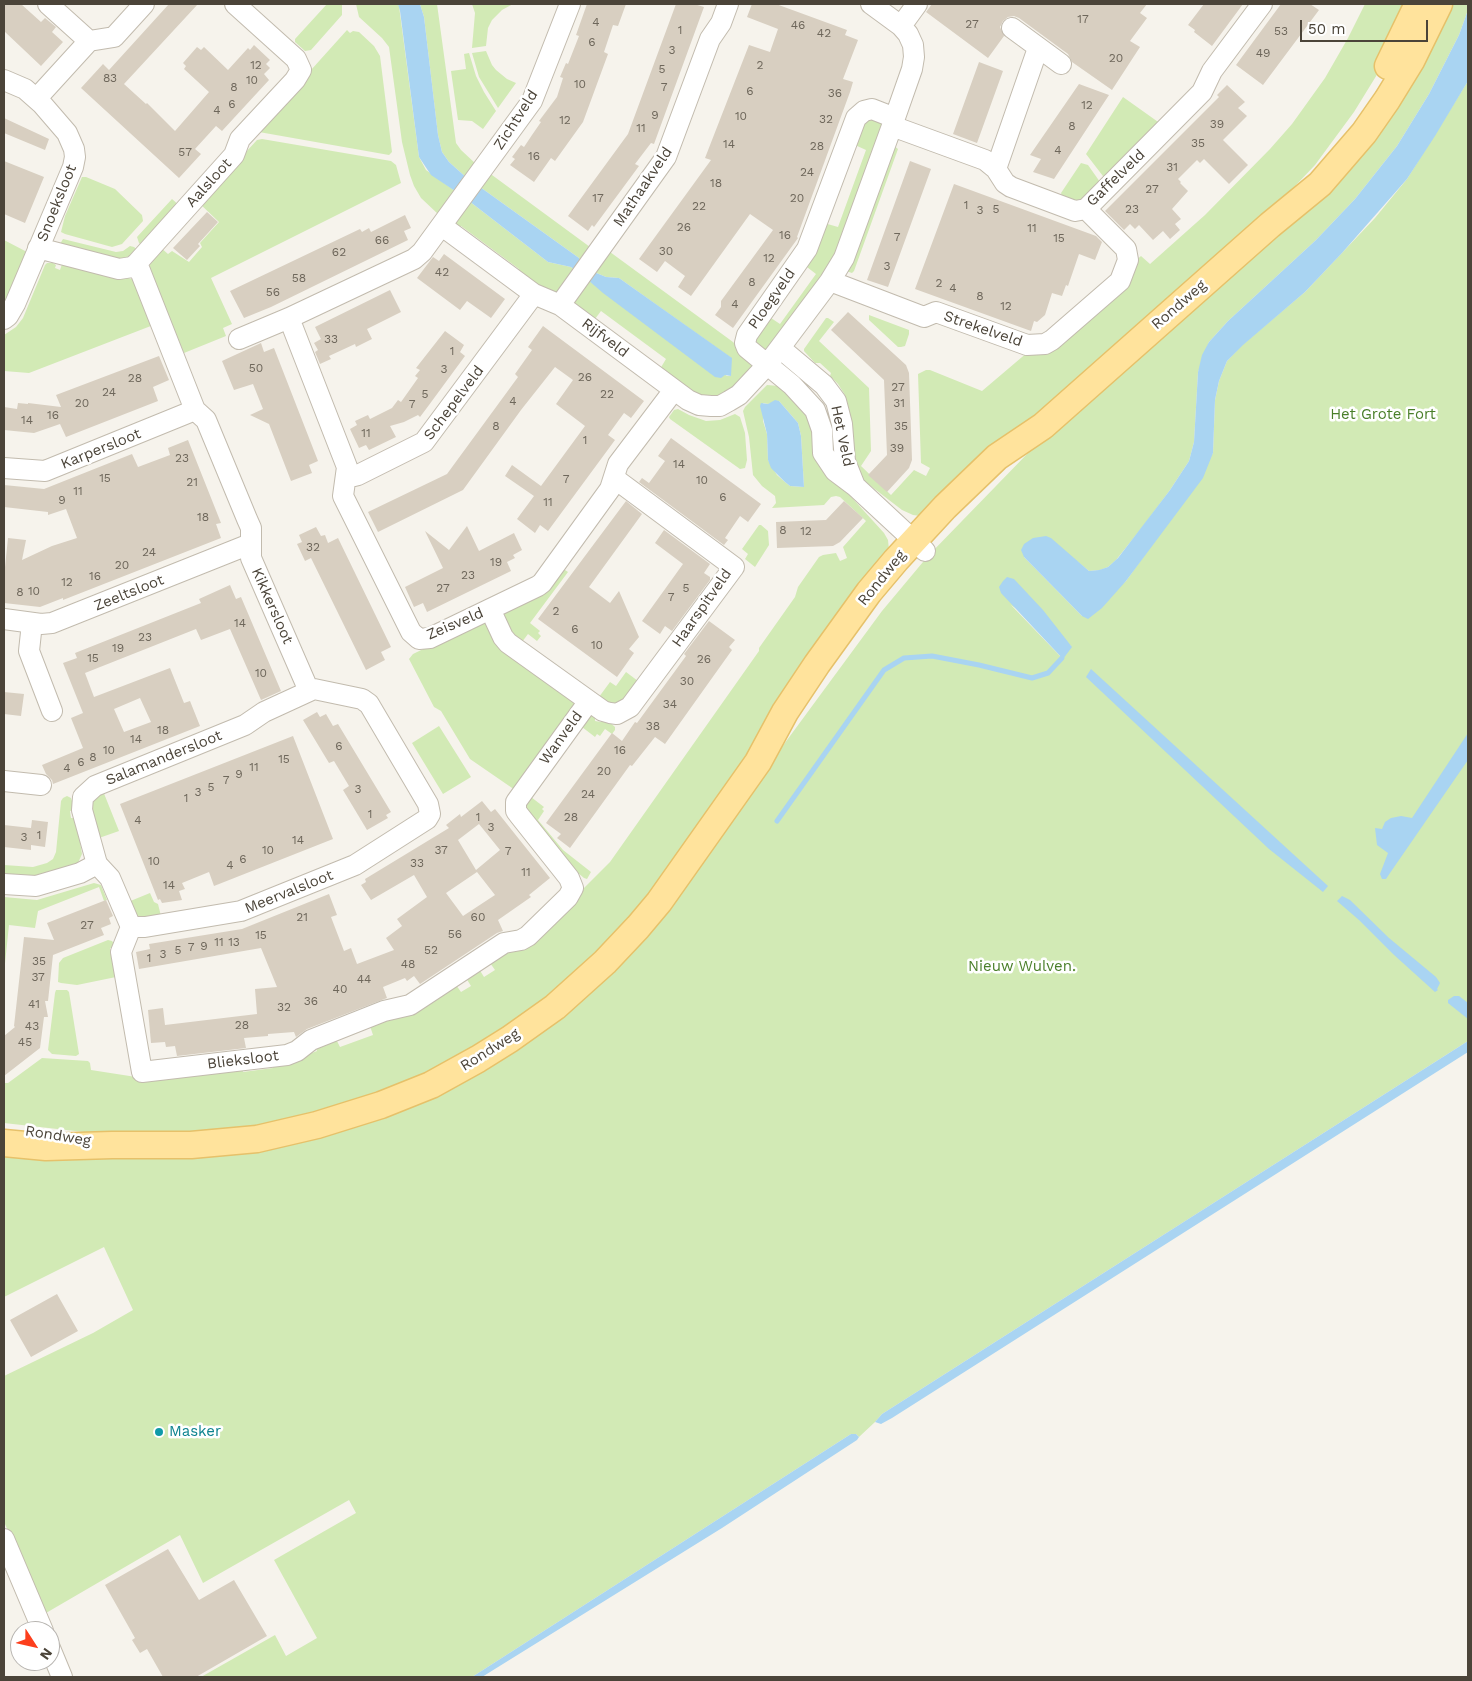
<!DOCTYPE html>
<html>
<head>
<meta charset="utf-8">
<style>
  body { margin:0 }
  #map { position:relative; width:1472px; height:1681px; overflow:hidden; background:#f6f3ec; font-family:"Work Sans",sans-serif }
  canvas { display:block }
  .frame { position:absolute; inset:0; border:5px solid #4b4439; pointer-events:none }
  .north { position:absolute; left:10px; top:1621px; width:50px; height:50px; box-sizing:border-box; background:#fff; border:1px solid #b7b4b0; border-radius:50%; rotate:125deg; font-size:14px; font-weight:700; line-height:20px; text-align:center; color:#4b4439 }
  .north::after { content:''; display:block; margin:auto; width:18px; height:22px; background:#fc3f1d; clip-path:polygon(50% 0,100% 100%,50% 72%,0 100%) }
  .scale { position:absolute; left:1300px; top:20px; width:128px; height:22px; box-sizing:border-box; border:2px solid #4b4439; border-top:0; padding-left:6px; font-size:15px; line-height:18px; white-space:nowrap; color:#4b4439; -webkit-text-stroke:4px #fff; paint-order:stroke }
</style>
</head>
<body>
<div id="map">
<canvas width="1472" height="1681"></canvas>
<div class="frame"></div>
<div class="north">N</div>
<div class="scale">50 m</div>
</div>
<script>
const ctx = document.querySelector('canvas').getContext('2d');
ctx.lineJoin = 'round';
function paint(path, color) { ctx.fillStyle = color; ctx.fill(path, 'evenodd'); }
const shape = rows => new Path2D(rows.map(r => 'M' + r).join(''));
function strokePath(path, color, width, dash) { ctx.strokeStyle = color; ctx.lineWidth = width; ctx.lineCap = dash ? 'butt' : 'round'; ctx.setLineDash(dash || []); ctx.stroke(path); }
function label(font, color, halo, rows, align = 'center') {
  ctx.font = font + ' "Work Sans",sans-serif'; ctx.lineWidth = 5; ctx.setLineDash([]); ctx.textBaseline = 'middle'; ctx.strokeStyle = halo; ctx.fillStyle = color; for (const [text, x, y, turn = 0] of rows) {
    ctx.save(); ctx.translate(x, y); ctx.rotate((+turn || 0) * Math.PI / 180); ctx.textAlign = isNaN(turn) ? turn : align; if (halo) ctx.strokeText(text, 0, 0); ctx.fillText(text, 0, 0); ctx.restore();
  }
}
const green = shape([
  [327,4,342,4,342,15,311,50,305,51,295,42,295,39],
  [356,4,398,4,399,6,419,157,426,170,458,193,439,215,421,198,414,186,410,175,402,142,389,47,382,38,359,17],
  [420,4,437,4,456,143,461,150,476,164,468,179,449,162,442,152,438,135,424,17],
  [472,4,513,4,502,10,492,20,488,28,486,46,472,48,475,13],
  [1365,4,1413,4,1394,47,1354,112,1315,165,1259,224,920,516,913,515,902,510,863,480,848,443,845,395,838,384,830,376,831,373,820,363,815,363,804,351,804,349,826,318,828,318,834,322,819,341,869,388,871,451,861,466,891,495,914,470,926,476,930,468,921,463,918,374,926,370,930,370,982,391,1141,256,1150,264,1205,215,1270,149,1292,124,1325,78,1348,38],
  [1444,4,1468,4,1468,10,1459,35,1429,94,1397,146,1355,199,1316,240,1228,321,1209,342,1198,372,1194,442,1189,461,1170,490,1144,525,1116,560,1108,567,1100,570,1089,571,1078,562,1024,557,1082,616,1126,581,1156,539,1213,453,1215,400,1219,381,1227,361,1242,345,1305,292,1375,218,1407,179,1468,81,1468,1041,882,1414,875,1422,859,1437,856,1434,851,1434,472,1677,201,1677,275,1635,286,1656,317,1638,274,1560,356,1513,349,1500,203,1583,180,1535,46,1613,4,1522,4,1376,93,1333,133,1310,104,1247,4,1297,4,1149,59,1154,397,1111,477,1075,546,1030,612,968,740,804,882,611,928,556,1029,452,1085,400,1272,236],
  [1011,605,1071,646,1061,657],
  [347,30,350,33,353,31,359,32,374,46,380,56,392,152,389,155,259,132,257,130],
  [486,51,492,65,496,70,507,79,516,83,498,108,479,77,472,53],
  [469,53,476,76,484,92,496,111,483,129,472,121,458,120,451,71,466,69,464,54],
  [1123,97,1161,124,1106,180,1086,154],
  [866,117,884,121,835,259,771,349,760,353,752,338,768,316,780,324,816,274,803,264,824,223,838,227,866,150,855,145],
  [262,139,391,161,396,165,401,183,211,278,232,324,223,328,226,336,184,353,149,270,150,264,160,247,168,254,172,251,189,262,202,247,200,243,219,222,199,203,257,140],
  [892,144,898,149,854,271,852,273,846,271],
  [1081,163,1088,165,1100,182,1080,203,1062,196,1061,193],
  [489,175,492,175,590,247,582,263,579,260,579,258,480,187],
  [82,177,86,177,115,189,142,215,143,221,122,244,112,247,65,234,61,232,65,216],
  [172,199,180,206,143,247,139,243,137,237],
  [469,201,548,262,571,267,576,271,559,294,539,290,517,272,519,269,461,226,458,231,455,226,455,219],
  [63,239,116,252,123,251,130,246,134,247,139,251,121,260,60,244],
  [4,240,27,252,4,310],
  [610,252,733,342,755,364,733,390,718,396,708,397,696,395,660,369,666,359,601,311,595,319,573,305,573,297,588,280,727,376,731,376,731,358,619,278,606,277,594,272],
  [63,261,132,279,137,281,156,324,29,373,4,371,4,335,16,327,23,318,45,265,47,263,53,263,56,265,55,268,60,270],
  [869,315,909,330,909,334,905,346,901,347,898,347,869,320],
  [767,385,779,386,806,403,834,478,884,533,888,540,889,550,664,880,592,963,486,1044,376,1098,245,1131,102,1134,4,1123,4,1083,8,1083,42,1058,88,1061,90,1063,91,1070,136,1077,242,1066,243,1072,273,1068,272,1062,302,1057,317,1051,314,1043,335,1037,340,1047,373,1035,369,1023,454,982,461,992,471,986,466,978,479,969,484,977,495,970,488,960,529,943,610,862,759,651,759,648,795,597,798,587,819,557,823,555,836,553,840,561,847,558,843,547,866,521,840,497,836,496,831,497,824,505,772,508,776,503,775,496,762,486,753,475,749,437,743,411,745,407],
  [779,401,798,423,801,436,804,487,790,486,785,482,777,475,768,460,767,434,763,421,763,403,768,404],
  [678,409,689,415,706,421,720,420,735,414,740,417,745,433,747,460,745,468,740,469,670,419,669,417,674,410],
  [759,525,761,525,768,531,769,545,755,567,745,559,748,554,742,549],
  [562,568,568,572,530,623,540,631,538,633,541,636,537,641,528,634,522,642,511,637,503,615,505,611],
  [483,620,574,699,576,707,515,790,470,759,441,711,434,707,409,659,413,654],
  [626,672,638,681,625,702,612,707,599,697,610,682,616,686],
  [591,716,595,716,595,721,601,722,603,718,606,719,615,727,615,730,612,734,605,729,600,736,597,734,595,737,582,727,587,719],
  [439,726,471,777,443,794,412,743],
  [103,791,119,831,99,838,88,800],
  [67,796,71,798,75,810,70,811,71,818,76,818,82,854,78,863,37,879,4,877,4,865,33,867,47,863,53,859,56,852,61,801,63,798],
  [531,797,544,807,542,809,544,811,538,820,563,850,591,872,587,879,584,878,578,873,573,876,523,809],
  [94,883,101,885,107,900,104,901,99,887,38,911,35,928,9,925,4,973,4,897,37,900],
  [150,893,154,902,158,904,161,916,140,921,128,902],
  [108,940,112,941,115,945,115,947,110,948,112,960,117,960,116,977,77,985,61,983,58,982,59,963,63,958],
  [56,990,67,990,69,992,79,1054,76,1056,52,1054,48,1050,55,993]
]);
const water = shape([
  [398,4,420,4,424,17,438,135,442,152,449,162,468,179,458,193,431,175,419,157,400,11],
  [1468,10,1468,81,1435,136,1407,179,1342,253,1305,292,1243,345,1227,361,1219,381,1215,400,1213,453,1203,478,1126,581,1102,608,1088,619,1082,616,1024,557,1021,550,1024,544,1033,538,1046,536,1051,538,1089,571,1099,570,1108,567,1118,558,1170,490,1189,461,1194,442,1198,372,1202,355,1209,342,1228,321,1316,240,1355,199,1397,146,1429,94,1459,35],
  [480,187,579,258,579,260,582,263,576,271,571,267,548,262,469,201],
  [594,272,606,277,619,278,732,358,731,376,725,375,721,378,715,377,603,293,588,280],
  [775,400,779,401,798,423,801,436,804,487,790,486,785,482,771,468,768,460,767,434,760,406,761,403,768,404],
  [1007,577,1014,579,1043,610,1072,647,1063,659,1001,593,999,587,1003,581],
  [1091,669,1328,886,1323,892,1269,849,1086,677],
  [1468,733,1468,760,1390,873,1386,879,1382,879,1380,874,1388,853,1377,845,1375,828,1382,829,1385,822,1391,818,1401,816,1412,818],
  [1342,896,1350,900,1389,938,1436,977,1440,983,1437,989,1438,990,1435,992,1393,954,1359,920,1337,901],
  [1454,996,1459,996,1468,1003,1468,1019,1448,1003,1448,1000],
  [1468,1041,1468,1052,892,1418,881,1424,875,1422,882,1414],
  [851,1434,856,1434,859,1437,857,1440,722,1528,482,1677,472,1677]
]);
const stream = shape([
  [777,821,884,670,904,658,932,656,979,665,1032,678,1048,673,1062,658]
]);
const building = shape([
  [4,4,21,4,41,22,45,18,56,27,52,32,63,42,41,66,4,31],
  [169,4,198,4,124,84,146,104,147,103,175,131,209,92,184,69,186,66,183,63,197,47,201,50,204,47,228,70,248,48,250,50,254,45,270,60,266,64,270,68,264,74,269,80,222,131,216,126,195,149,201,154,179,178,81,88,103,64,109,70],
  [587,4,626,4,618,26,613,25,604,52,608,54,583,122,555,161,551,158,534,182,510,165,515,159,512,157,521,145,524,147,532,135,541,122,539,121,557,97,563,78,560,77,566,63,568,64,579,36,576,35],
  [676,4,694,4,704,7,654,144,651,143,635,164,639,166,594,227,592,225,588,231,568,216,628,134],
  [752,4,776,4,847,30,845,35,858,40,843,79,853,82,850,92,797,237,798,238,733,328,715,315,721,307,721,301,773,230,750,214,691,296,678,287,685,276,665,261,657,272,639,259,711,160,705,158,749,45,770,52,778,29,747,17],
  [932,4,1147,4,1140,13,1147,18,1130,41,1140,47,1112,90,1072,62,1068,54,1019,18,1014,16,1008,17,1003,21,1000,27,1004,36,988,58,926,12],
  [1204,4,1243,4,1212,46,1194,32,1195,30,1188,25],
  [1281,4,1310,4,1319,10,1263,85,1236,65],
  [979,62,1003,71,977,143,953,134],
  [1079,84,1109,95,1054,179,1033,172,1041,159,1030,155],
  [1227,85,1245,102,1238,108,1247,116,1223,140,1248,165,1229,184,1204,159,1200,163,1197,160,1178,179,1181,182,1180,183,1188,191,1172,209,1181,219,1175,224,1180,230,1170,239,1163,231,1153,240,1139,225,1135,229,1130,224,1124,230,1105,211,1219,97,1217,95],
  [4,118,49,139,45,150,4,133],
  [4,161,44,177,25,223,4,214],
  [910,161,931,169,888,287,867,280],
  [954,184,1096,236,1102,242,1095,260,1079,254,1068,286,1066,285,1062,296,1052,293,1045,315,1037,322,1034,321,1031,331,915,289],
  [207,212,218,222,198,244,200,246,187,260,173,248],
  [405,215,411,228,404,231,408,240,271,307,244,318,230,291,360,229,362,232,369,228,371,232],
  [444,254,505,299,491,318,467,301,460,310,417,278,433,257,439,261],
  [390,290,401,312,367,329,372,339,356,347,355,344,329,356,331,359,320,364,315,352,318,350,314,343,321,339,315,327],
  [848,312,906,365,909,373,912,460,909,468,887,492,868,475,887,455,884,380,831,330],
  [543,326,644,401,631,418,624,413,608,435,615,440,548,531,540,525,535,533,517,519,534,496,505,476,512,465,541,486,585,426,556,404,573,380,555,367,521,410,463,490,378,532,368,512,447,474,518,377,515,374,532,350,528,347],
  [445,331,464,345,460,352,465,356,429,405,420,417,418,415,404,422,390,426,396,437,369,450,366,445,359,448,350,429,357,425,355,421,368,415,370,419,392,408,398,400,401,402,418,378,415,376,420,370,416,368],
  [261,343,264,352,274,348,318,461,309,465,312,473,291,481,269,424,250,415,263,409,253,384,234,390,222,361],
  [159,356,169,380,153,387,158,401,66,437,60,424,34,433,4,430,4,407,17,409,18,403,28,404,28,403,61,407,56,395],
  [671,438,761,504,748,522,740,516,725,538,728,540,724,545,639,482,642,478,649,483,665,461,658,456],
  [188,440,221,523,216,524,221,538,63,600,63,598,40,607,4,603,4,577,8,538,26,540,22,560,52,546,77,538,66,509,48,515,48,512,4,507,4,485,44,489,132,454,138,467,170,455,168,448],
  [626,501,642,514,589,587,610,603,619,591,639,637,629,649,634,653,617,677,538,619],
  [844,501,863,518,840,542,833,546,777,548,776,522,826,520],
  [467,526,479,551,514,533,522,550,513,555,515,558,507,562,511,571,427,612,423,603,414,607,405,587,443,568,425,531,449,550],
  [316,527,321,536,325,535,328,543,338,538,391,647,381,652,385,660,366,670,311,558,305,561,297,544,302,542,299,535],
  [664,530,710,564,704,573,710,577,710,580,672,631,665,626,660,634,642,621,683,564,655,543],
  [230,585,236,599,241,597,281,691,261,700,230,629,201,640,196,629,85,673,94,697,170,668,184,703,190,701,200,726,53,784,52,780,46,774,42,765,83,748,71,718,83,713,63,663,77,658,75,653,201,603,199,599],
  [140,698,151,722,124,732,114,709],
  [709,621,735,640,729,647,732,650,665,744,655,737,632,766,630,765,570,848,557,838,561,834,546,823,612,733,622,741,635,722,637,723,686,656,684,654],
  [4,692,24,694,21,716,4,714],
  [317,712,320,717,326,714,333,726,338,724,391,812,386,815,388,818,367,830,343,790,349,786,334,761,329,763,303,720],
  [293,736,333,839,214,886,209,872,182,883,185,889,179,891,182,900,162,903,160,899,158,900,120,804],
  [482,801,491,812,495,809,550,878,529,895,531,897,498,920,503,931,497,933,420,984,414,976,407,981,405,978,383,987,387,998,307,1029,296,1037,294,1032,268,1034,268,1036,244,1038,246,1048,177,1056,175,1046,166,1047,165,1042,151,1043,148,1010,163,1008,165,1025,257,1014,255,989,277,987,261,948,139,969,136,952,150,949,149,944,242,929,329,894,337,915,331,917,344,951,351,948,357,964,394,950,386,938,402,926,397,919,427,897,414,875,371,900,361,885,366,882,365,879,449,828,446,825,460,814,461,817],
  [479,824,500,850,476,870,458,840],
  [477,872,495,895,463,916,446,893],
  [32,820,48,822,45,847,31,845,31,850,4,847,4,825,31,828],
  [106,900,113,916,109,918,111,924,101,928,104,935,53,955,48,1001,45,1001,48,1017,44,1017,40,1048,4,1076,4,1036,15,1027,14,1026,24,937,54,940,47,923],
  [57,1294,78,1331,31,1357,10,1320],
  [168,1549,199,1600,234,1580,267,1636,196,1677,163,1677,147,1649,140,1653,132,1640,135,1638,105,1585]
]);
const minor = shape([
  [48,4,89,41],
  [901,26,917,4],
  [1012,28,1061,64],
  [4,80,25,89,42,104,67,133,74,149,75,157,73,167,15,304,8,316,4,319],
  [37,98,89,41,114,37,144,4],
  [895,118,872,109,864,111,856,118,807,249,747,335,745,343,747,348,792,385,815,410,822,430,823,453,835,471,855,486,925,551],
  [892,126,985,160,996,169,1005,183,1011,187,1075,211,1086,209,1202,92,1212,71,1262,4],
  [996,169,1038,48],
  [442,226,534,294,560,305,688,400,699,405,711,406,720,406,729,401,739,395,767,365,830,281,844,258,892,126,912,69,914,57,913,45,908,34,901,26,871,4],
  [38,248,119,269,132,267,137,263,234,155,240,139,295,80,301,70,296,59,235,4],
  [137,263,195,410,206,420,247,519,251,528,251,558,309,691],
  [830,281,924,317,936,312,1027,345,1045,344,1052,340,1120,281,1128,260,1126,249,1086,209],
  [560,305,666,157,710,39,721,23,728,4],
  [289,318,347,467,343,496,411,632,419,639,430,638,538,586,542,583,610,489,618,464,674,390],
  [239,339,289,318,414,259,422,252,532,101,570,4],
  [780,348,824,385,836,401,842,424,845,461,855,486],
  [4,468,45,471,195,410],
  [346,478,358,475,424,442,534,294],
  [4,619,41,624,52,623,250,544],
  [32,623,29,651,52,711],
  [589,701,603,711,610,713,617,714,630,707,734,567,614,478],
  [4,781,41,785],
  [4,884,36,886,80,873,97,864],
  [131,927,145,927,241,911,355,865,427,819,430,814,428,804,369,704,362,699,314,689,264,712,245,725,95,786,83,797,82,810,97,864,110,878,131,927,121,952,142,1072,287,1055,297,1051,311,1040,384,1011,410,1005,504,943,521,940,528,936,568,897,573,888,569,878,519,815,516,811,516,802,589,701,508,643,503,637,490,609],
  [4,1539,43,1631],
  [50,1648,62,1677]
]);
const major = shape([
  [1388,66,1418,4],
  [4,1143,46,1147,112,1145,191,1145,257,1139,317,1125,381,1105,431,1085,478,1059,510,1039,555,1007,605,962,638,927,659,902,758,762,785,712,817,664,869,592,896,560,945,507,997,457,1043,426,1270,225,1320,184,1364,133,1387,100,1411,61,1439,4]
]);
const markers = [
  [159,1432,5,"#0f9aa8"]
];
const numberNames = [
  ["17",1083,19],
  ["4",596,22],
  ["27",972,24],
  ["46",798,25],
  ["1",680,30],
  ["53",1281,31],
  ["42",824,33],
  ["6",592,42],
  ["3",672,50],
  ["49",1263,53],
  ["20",1116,58],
  ["12",256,65],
  ["2",760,65],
  ["5",662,69],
  ["83",110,78],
  ["10",252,80],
  ["10",580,84],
  ["8",234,87],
  ["7",664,87],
  ["6",750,91],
  ["36",835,93],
  ["6",232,104],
  ["12",1087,105],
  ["4",217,110],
  ["9",655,115],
  ["10",741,116],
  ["32",826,119],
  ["12",565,120],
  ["39",1217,124],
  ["8",1072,126],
  ["11",641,128],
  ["35",1198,143],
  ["14",729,144],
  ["28",817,146],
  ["4",1058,150],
  ["57",185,152],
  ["16",534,156],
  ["31",1172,167],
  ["24",807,172],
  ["18",716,183],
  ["27",1152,189],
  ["17",598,198],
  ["20",797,198],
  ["1",966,205],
  ["22",699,206],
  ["5",996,209],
  ["23",1132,209],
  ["3",980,210],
  ["26",684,227],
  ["11",1032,228],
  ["16",785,235],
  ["7",897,237],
  ["15",1059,238],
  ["66",382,240],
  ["30",666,251],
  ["62",339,252],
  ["12",769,258],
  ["3",887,266],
  ["42",442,272],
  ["58",299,278],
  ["8",752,282],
  ["2",939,283],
  ["4",953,288],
  ["56",273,292],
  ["8",980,296],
  ["4",735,304],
  ["12",1006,306],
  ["33",331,339],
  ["1",452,351],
  ["50",256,368],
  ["3",444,369],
  ["26",585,377],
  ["28",135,378],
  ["27",898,387],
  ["24",109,392],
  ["5",425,394],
  ["22",607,394],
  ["4",513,401],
  ["20",82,403],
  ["31",899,403],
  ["7",412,404],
  ["16",53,415],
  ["14",27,420],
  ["8",496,426],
  ["35",901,426],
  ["11",366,433],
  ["1",585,440],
  ["39",897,448],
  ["23",182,458],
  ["14",679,464],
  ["15",105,478],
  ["7",566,479],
  ["10",702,480],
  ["21",192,482],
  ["11",78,491],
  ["6",723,497],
  ["9",62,500],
  ["11",548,502],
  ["18",203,517],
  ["8",783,530],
  ["12",806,531],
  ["32",313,547],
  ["24",149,552],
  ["19",496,562],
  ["20",122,565],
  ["23",468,575],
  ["16",95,576],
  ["12",67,582],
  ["27",443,588],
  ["5",686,588],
  ["10",34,591],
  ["8",20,592],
  ["7",671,597],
  ["2",556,611],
  ["14",240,623],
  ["6",575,629],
  ["23",145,637],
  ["10",597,645],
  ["19",118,648],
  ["15",93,658],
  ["26",704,659],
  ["10",261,673],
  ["30",687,681],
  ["34",670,704],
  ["38",653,726],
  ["18",163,730],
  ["14",136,739],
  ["6",339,746],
  ["10",109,750],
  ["16",620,750],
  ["8",93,757],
  ["15",284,759],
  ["6",81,762],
  ["11",254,767],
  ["4",67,768],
  ["20",604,771],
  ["9",239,774],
  ["7",226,780],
  ["5",211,787],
  ["3",358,789],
  ["3",198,792],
  ["24",588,794],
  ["1",186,798],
  ["1",370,814],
  ["1",478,817],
  ["28",571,817],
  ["4",138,820],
  ["3",491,827],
  ["1",39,835],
  ["3",24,837],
  ["14",298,840],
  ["10",268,850],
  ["37",441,850],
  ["7",508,851],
  ["6",243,859],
  ["10",154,861],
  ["33",417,863],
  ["4",230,865],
  ["11",526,872],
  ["14",169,885],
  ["21",302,917],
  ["60",478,917],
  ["27",87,925],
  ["56",455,934],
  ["15",261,935],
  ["11",219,942],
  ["13",234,942],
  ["9",204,946],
  ["7",191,947],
  ["5",178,950],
  ["52",431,950],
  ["3",163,954],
  ["1",149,958],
  ["35",39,961],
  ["48",408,964],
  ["37",38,977],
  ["44",364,979],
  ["40",340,989],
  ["36",311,1001],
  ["41",34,1004],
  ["32",284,1007],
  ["28",242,1025],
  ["43",32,1026],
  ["45",25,1042]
];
const streetNames = [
  ["Zichtveld",516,120,-57],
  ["Gaffelveld",1116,178,-44],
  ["Aalsloot",209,183,-48],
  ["Mathaakveld",643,187,-56],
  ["Snoeksloot",57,203,-68],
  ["Ploegveld",772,299,-55],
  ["Rondweg",1179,305,-41],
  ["Strekelveld",983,329,19],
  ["Rijfveld",605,338,37],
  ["Schepelveld",454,403,-53],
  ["Het Veld",842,436,78],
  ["Karpersloot",101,449,-22],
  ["Rondweg",882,578,-51],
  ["Zeeltsloot",129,593,-22],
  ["Kikkersloot",272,606,66],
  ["Haarspitveld",702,608,-55],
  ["Zeisveld",455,624,-23],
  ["Wanveld",561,738,-54],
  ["Salamandersloot",164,758,-22],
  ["Meervalsloot",289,892,-22],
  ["Rondweg",490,1050,-32],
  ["Blieksloot",243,1060,-7],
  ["Rondweg",58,1136,9]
];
const parkNames = [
  ["Het Grote Fort",1383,415],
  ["Nieuw Wulven.",1022,967]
];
const cultureNames = [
  ["Masker",169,1432]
];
paint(green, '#d2eab5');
paint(water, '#a9d4f2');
strokePath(stream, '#a9d4f2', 5);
paint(building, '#d8cfc1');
strokePath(minor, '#c2bbae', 22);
strokePath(major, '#e6c16a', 29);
strokePath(minor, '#fff', 20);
strokePath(major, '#ffe39c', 26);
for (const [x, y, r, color] of markers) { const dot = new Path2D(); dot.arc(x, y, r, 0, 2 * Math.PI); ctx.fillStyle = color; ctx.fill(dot); strokePath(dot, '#fff', 2); }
label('12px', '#6e675b', null, numberNames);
label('15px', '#4b4439', '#fff', streetNames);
label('15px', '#4a7f2a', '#fff', parkNames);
label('15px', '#0d838f', '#fff', cultureNames, 'left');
</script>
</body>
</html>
